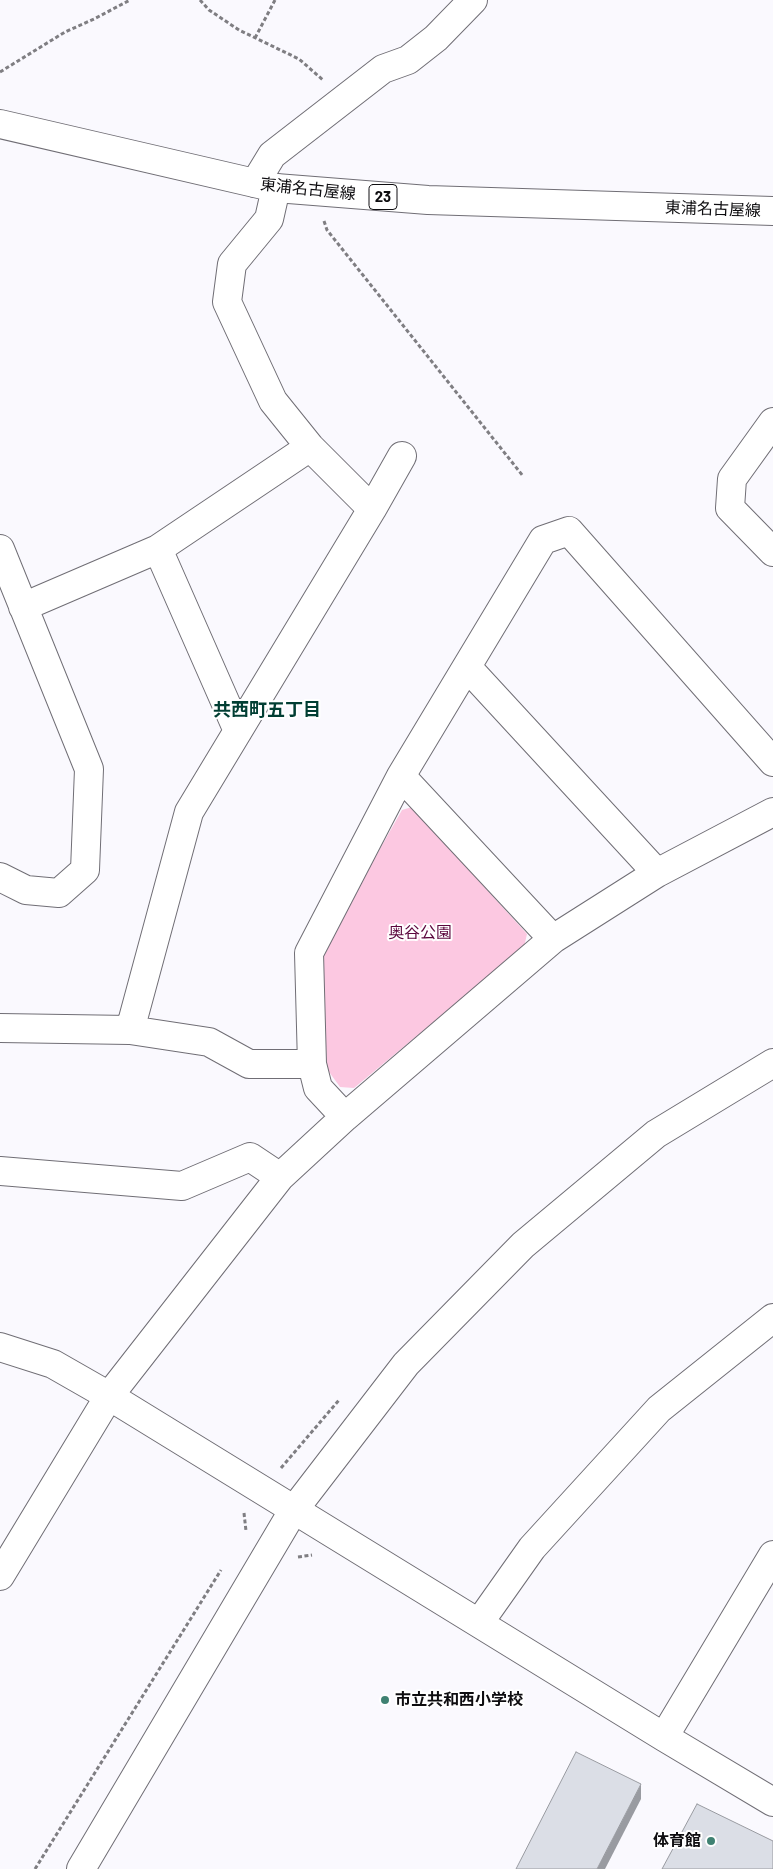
<!DOCTYPE html>
<html>
<head>
<meta charset="utf-8">
<style>
  body { margin:0 }
  canvas { display:block; background:#faf9fe }
</style>
</head>
<body>
<canvas width="773" height="1869"></canvas>
<script>
const ctx = document.querySelector('canvas').getContext('2d');
ctx.lineJoin = 'round';
function paint(path, color) { ctx.fillStyle = color; ctx.fill(path, 'evenodd'); }
const shape = rows => new Path2D(rows.map(r => 'M' + r).join(''));
function strokePath(path, color, width, dash) { ctx.strokeStyle = color; ctx.lineWidth = width; ctx.lineCap = dash ? 'butt' : 'round'; ctx.setLineDash(dash || []); ctx.stroke(path); }
function label(font, color, halo, rows, align = 'center') {
  ctx.font = font + ' Barlow,"Noto Sans JP",sans-serif'; ctx.lineWidth = 4; ctx.setLineDash([]); ctx.textBaseline = 'middle'; ctx.strokeStyle = halo; ctx.fillStyle = color; for (const [text, x, y, turn = 0] of rows) {
    ctx.save(); ctx.translate(x, y); ctx.rotate((+turn || 0) * Math.PI / 180); ctx.textAlign = isNaN(turn) ? turn : align; if (halo) ctx.strokeText(text, 0, 0); ctx.fillText(text, 0, 0); ctx.restore();
  }
}
const green = shape([
  [412,807,527,934,524,947,354,1088,340,1087,327,1069,322,951,402,810]
]);
const path = shape([
  [200,0,209,10,239,30,299,59,323,80],
  [255,38,275,0],
  [0,72,65,32,94,19,130,0],
  [324,221,327,230,523,476],
  [281,1468,339,1400],
  [244,1513,246,1531],
  [298,1557,312,1555],
  [35,1869,221,1570]
]);
const street = shape([
  [255,183,272,155,383,69,408,60,436,38,473,0],
  [773,422,732,479,730,508,773,552],
  [372,509,402,456],
  [0,549,89,769,85,870,59,893,26,890,0,877],
  [23,607,158,549],
  [467,667,657,873],
  [238,731,158,549,310,447],
  [401,776,553,939],
  [0,1028,130,1030,209,1042,249,1064,312,1064],
  [130,1030,189,812,372,509,310,447,273,401,227,302,232,264,269,219,276,188],
  [345,1117,318,1088,312,1064,309,953,401,776,543,540,569,531,773,762],
  [0,1171,182,1186,250,1157,280,1177],
  [0,1347,53,1364,109,1396,664,1737,773,1802],
  [0,1576,109,1396,280,1177,345,1117,553,939,657,873,773,812],
  [479,1623,532,1548,659,1409,773,1318],
  [664,1737,773,1555]
]);
const secondary = shape([
  [81,1869,293,1511,406,1364,523,1245,656,1134,773,1063]
]);
const primary = shape([
  [0,124,276,188,428,200,773,211]
]);
const shadedWall = shape([
  [641,1784,641,1799,605,1869,597,1869]
]);
const building = shape([
  [576,1752,641,1784,597,1869,516,1869,576,1752],
  [697,1804,773,1841,773,1869,662,1869,697,1804]
]);
const markers = [
  [385,1700,5,"#3f8172"],
  [711,1841,5,"#3f8172"]
];
const shields = [
  [383,197,28]
];
const shieldNames = [
  ["23",383,197]
];
const streetNames = [
  ["東浦名古屋線",308,189,6],
  ["東浦名古屋線",713,209,2]
];
const parkNames = [
  ["奥谷公園",420,933]
];
const poiNames = [
  ["市立共和西小学校",395,1700],
  ["体育館",701,1841,"right"]
];
const neighbourhoodNames = [
  ["共西町五丁目",267,710]
];
paint(green, '#fcc8e1');
strokePath(street, '#706e75', 30);
strokePath(secondary, '#706e75', 30);
strokePath(primary, '#706e75', 30);
strokePath(path, '#7f7e82', 3, [4, 2.5]);
strokePath(street, '#fff', 28);
strokePath(secondary, '#fff', 28);
strokePath(primary, '#fff', 28);
paint(shadedWall, '#999ba1');
paint(building, '#dbdee6');
strokePath(building, '#999ba1', 1);
for (const [x, y, r, color] of markers) { const dot = new Path2D(); dot.arc(x, y, r, 0, 2 * Math.PI); ctx.fillStyle = color; ctx.fill(dot); strokePath(dot, '#fff', 2); }
for (const [x, y, w] of shields) { const box = new Path2D(); box.roundRect(x - w / 2, y - 12.5, w, 25, 4); ctx.fillStyle = '#fff'; ctx.fill(box); strokePath(box, '#0e0d10', 1); }
label('bold 15px', '#0e0d10', null, shieldNames);
label('16px', '#0e0d10', '#fff', streetNames);
label('16px', '#5b063d', '#fff', parkNames);
label('bold 16px', '#0e0d10', '#fff', poiNames, 'left');
label('bold 18px', '#013e33', '#fff', neighbourhoodNames);
</script>
</body>
</html>
